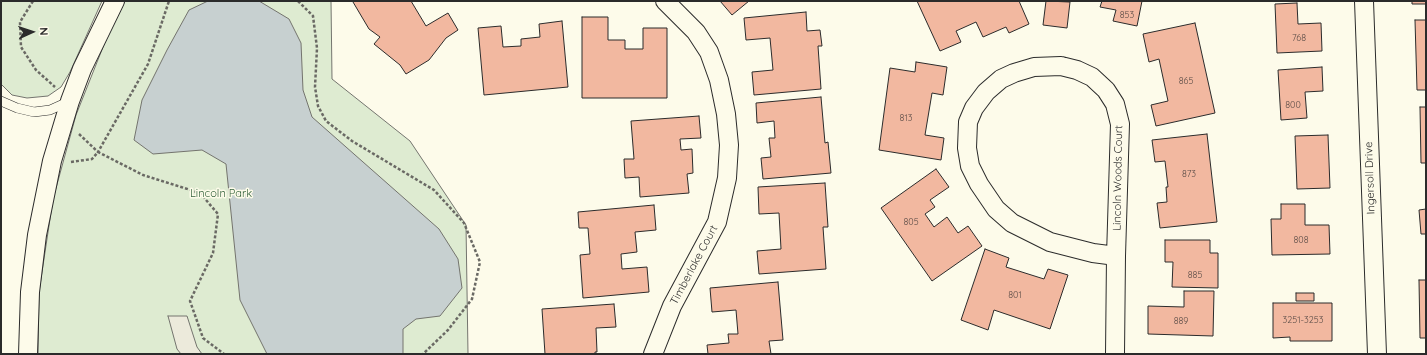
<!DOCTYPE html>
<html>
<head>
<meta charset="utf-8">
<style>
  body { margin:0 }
  #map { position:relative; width:1427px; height:355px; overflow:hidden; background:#fdfbea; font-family:Quicksand,sans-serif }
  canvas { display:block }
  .frame { position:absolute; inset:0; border:2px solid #2b2b2b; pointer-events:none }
  .north { position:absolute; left:12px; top:12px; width:40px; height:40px; -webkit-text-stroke:3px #fdfbea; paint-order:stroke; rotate:87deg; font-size:11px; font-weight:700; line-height:16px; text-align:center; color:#2b2b2b }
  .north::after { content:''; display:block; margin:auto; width:14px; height:18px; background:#2b2b2b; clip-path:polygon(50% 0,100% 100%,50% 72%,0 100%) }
</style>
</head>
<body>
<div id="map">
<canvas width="1427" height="355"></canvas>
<div class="frame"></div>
<div class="north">N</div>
</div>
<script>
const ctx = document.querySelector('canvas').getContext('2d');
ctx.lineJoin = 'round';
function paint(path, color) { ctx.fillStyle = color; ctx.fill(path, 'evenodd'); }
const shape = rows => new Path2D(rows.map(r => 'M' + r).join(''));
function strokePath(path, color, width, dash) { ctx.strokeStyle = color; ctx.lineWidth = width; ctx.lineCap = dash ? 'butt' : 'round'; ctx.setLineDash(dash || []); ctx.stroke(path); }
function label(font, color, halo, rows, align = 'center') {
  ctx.font = font + ' Quicksand,sans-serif'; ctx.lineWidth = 3; ctx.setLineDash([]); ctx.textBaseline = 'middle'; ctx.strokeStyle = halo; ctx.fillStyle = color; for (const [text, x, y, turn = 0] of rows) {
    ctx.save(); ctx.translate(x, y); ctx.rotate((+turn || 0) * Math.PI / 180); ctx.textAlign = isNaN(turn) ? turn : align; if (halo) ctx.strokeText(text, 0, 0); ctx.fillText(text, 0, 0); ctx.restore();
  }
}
const green = shape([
  [1,1,102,1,70,72,61,87,48,96,27,98,12,95,1,84,1,1],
  [125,1,331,1,332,79,410,141,466,225,468,354,38,354,39,292,53,199,76,115,107,37,125,1]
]);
const parking = shape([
  [168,316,187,316,197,347,202,354,181,354,177,349,168,316]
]);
const water = shape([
  [208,1,259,1,289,19,301,43,303,90,312,117,439,229,458,259,462,288,440,316,416,319,403,329,403,354,267,354,240,300,226,164,202,150,153,154,134,140,142,100,167,50,189,10,208,1]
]);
const building = shape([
  [354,1,411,1,426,26,448,13,458,30,446,38,429,60,406,74,400,65,374,44,380,37,369,29,353,2,354,1],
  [720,1,749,1,732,15,720,1],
  [917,1,1019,1,1029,24,1009,33,1006,27,983,37,976,22,956,31,961,42,940,51,917,1],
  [1046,1,1070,2,1067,28,1043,25,1046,1],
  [1102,1,1142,1,1137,26,1113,21,1116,10,1100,7,1102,1],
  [1412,1,1426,1,1426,4,1412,4,1412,1],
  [1297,3,1298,24,1321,23,1322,51,1277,53,1275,4,1297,3],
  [806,12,807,31,820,30,822,46,818,46,821,89,754,95,752,72,773,70,770,38,746,40,744,18,806,12],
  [582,17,608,17,608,40,625,40,625,49,643,49,643,28,667,28,667,98,582,98,582,17],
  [1415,20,1426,20,1426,90,1417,90,1415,20],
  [562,21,568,87,484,95,478,28,501,26,503,47,521,46,521,39,540,37,539,24,562,21],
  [1195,23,1215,113,1156,126,1151,105,1168,101,1159,59,1149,62,1143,34,1195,23],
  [916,62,947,67,943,95,932,93,925,135,944,138,941,160,879,150,890,68,915,72,916,62],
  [1322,67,1323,91,1305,92,1307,118,1281,120,1278,70,1322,67],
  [821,97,825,143,828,142,831,173,763,179,761,158,771,157,769,138,775,138,774,121,757,123,756,103,821,97],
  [1420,107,1426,107,1426,163,1421,163,1420,107],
  [699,116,701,138,680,139,681,150,692,149,693,173,687,174,689,193,640,197,639,177,625,178,624,159,634,159,631,121,699,116],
  [1207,134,1217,222,1160,228,1157,203,1167,202,1166,187,1168,187,1165,161,1155,162,1152,140,1207,134],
  [1328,135,1330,188,1297,189,1295,136,1328,135],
  [936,169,949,187,930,200,935,207,925,214,934,227,947,217,958,233,968,226,982,246,932,281,881,208,936,169],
  [825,183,828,227,823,227,826,269,759,274,757,251,781,249,779,213,759,214,758,187,825,183],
  [1281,204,1305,204,1305,225,1329,225,1330,254,1272,255,1271,219,1281,219,1281,204],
  [654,205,656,230,635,232,637,252,621,254,622,269,647,267,649,292,583,298,580,255,590,254,588,228,579,228,578,212,654,205],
  [1426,209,1426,234,1421,234,1419,210,1426,209],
  [1165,240,1210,240,1210,253,1218,253,1218,288,1172,287,1173,262,1165,262,1165,240],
  [985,249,1009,258,1006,267,1044,279,1048,269,1068,275,1050,329,994,310,988,330,961,320,985,249],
  [1419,280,1426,280,1426,338,1420,338,1419,280],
  [778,282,783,340,769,341,771,354,708,354,707,345,729,343,728,334,738,334,736,310,712,312,710,288,778,282],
  [1184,291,1214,291,1213,336,1148,334,1148,306,1184,307,1184,291],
  [1296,293,1314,293,1314,301,1296,301,1296,293],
  [1273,303,1332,303,1332,341,1290,341,1290,337,1273,338,1273,303],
  [614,304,616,327,596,328,597,352,595,352,595,354,545,354,542,309,614,304]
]);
const path = shape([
  [33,1,20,22,21,47,36,70,55,87],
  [298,1,313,16,317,48,315,87,318,106,326,121,352,141,434,190,464,223,480,262,472,299,448,330,423,354],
  [79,134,98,152,148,64,169,1],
  [71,162,92,159,98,152,143,175,200,193,218,214,213,253,190,301,203,338,224,354]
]);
const lane = shape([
  [1,101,17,108,34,112,50,110,70,101]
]);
const street = shape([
  [1364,1,1377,354],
  [1061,66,1077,70,1092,77,1106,90,1115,104,1120,124,1116,256,1093,253,1050,242,1012,223,996,209,979,184,970,166,967,148,968,122,974,108,986,92,1001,79,1014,73,1034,67,1061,66],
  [28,354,30,292,37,235,52,161,70,101,82,69,115,1],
  [653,354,672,306,717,222,727,178,729,145,726,114,719,80,709,52,696,32,665,1],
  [1115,354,1116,256]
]);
const numberNames = [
  ["853",1127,15],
  ["768",1299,38],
  ["865",1186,81],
  ["800",1293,105],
  ["813",906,118],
  ["873",1189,174],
  ["805",911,222],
  ["808",1301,240],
  ["885",1195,275],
  ["801",1015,295],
  ["3251-3253",1303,320],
  ["889",1181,321]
];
const streetNames = [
  ["Lincoln Woods Court",1118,178,-89],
  ["Ingersoll Drive",1370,178,-92],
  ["Timberlake Court",694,265,-62]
];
const parkNames = [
  ["Lincoln Park",221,194]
];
paint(green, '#deebd1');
strokePath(green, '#74746e', 1);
paint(parking, '#eceadb');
strokePath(parking, '#74746e', 1);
paint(water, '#c7d0d0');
strokePath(water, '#74746e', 1);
paint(building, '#f2b8a0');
strokePath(building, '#2b2b2b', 1);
strokePath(lane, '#2b2b2b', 10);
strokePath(street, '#2b2b2b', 20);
strokePath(path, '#6a6964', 2.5, [3, 2]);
strokePath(lane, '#fdfbea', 9);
strokePath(street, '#fdfbea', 18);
label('9px', '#5d4e48', null, numberNames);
label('11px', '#2b2b2b', '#fdfbea', streetNames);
label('11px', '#34623c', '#fdfbea', parkNames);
</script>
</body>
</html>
